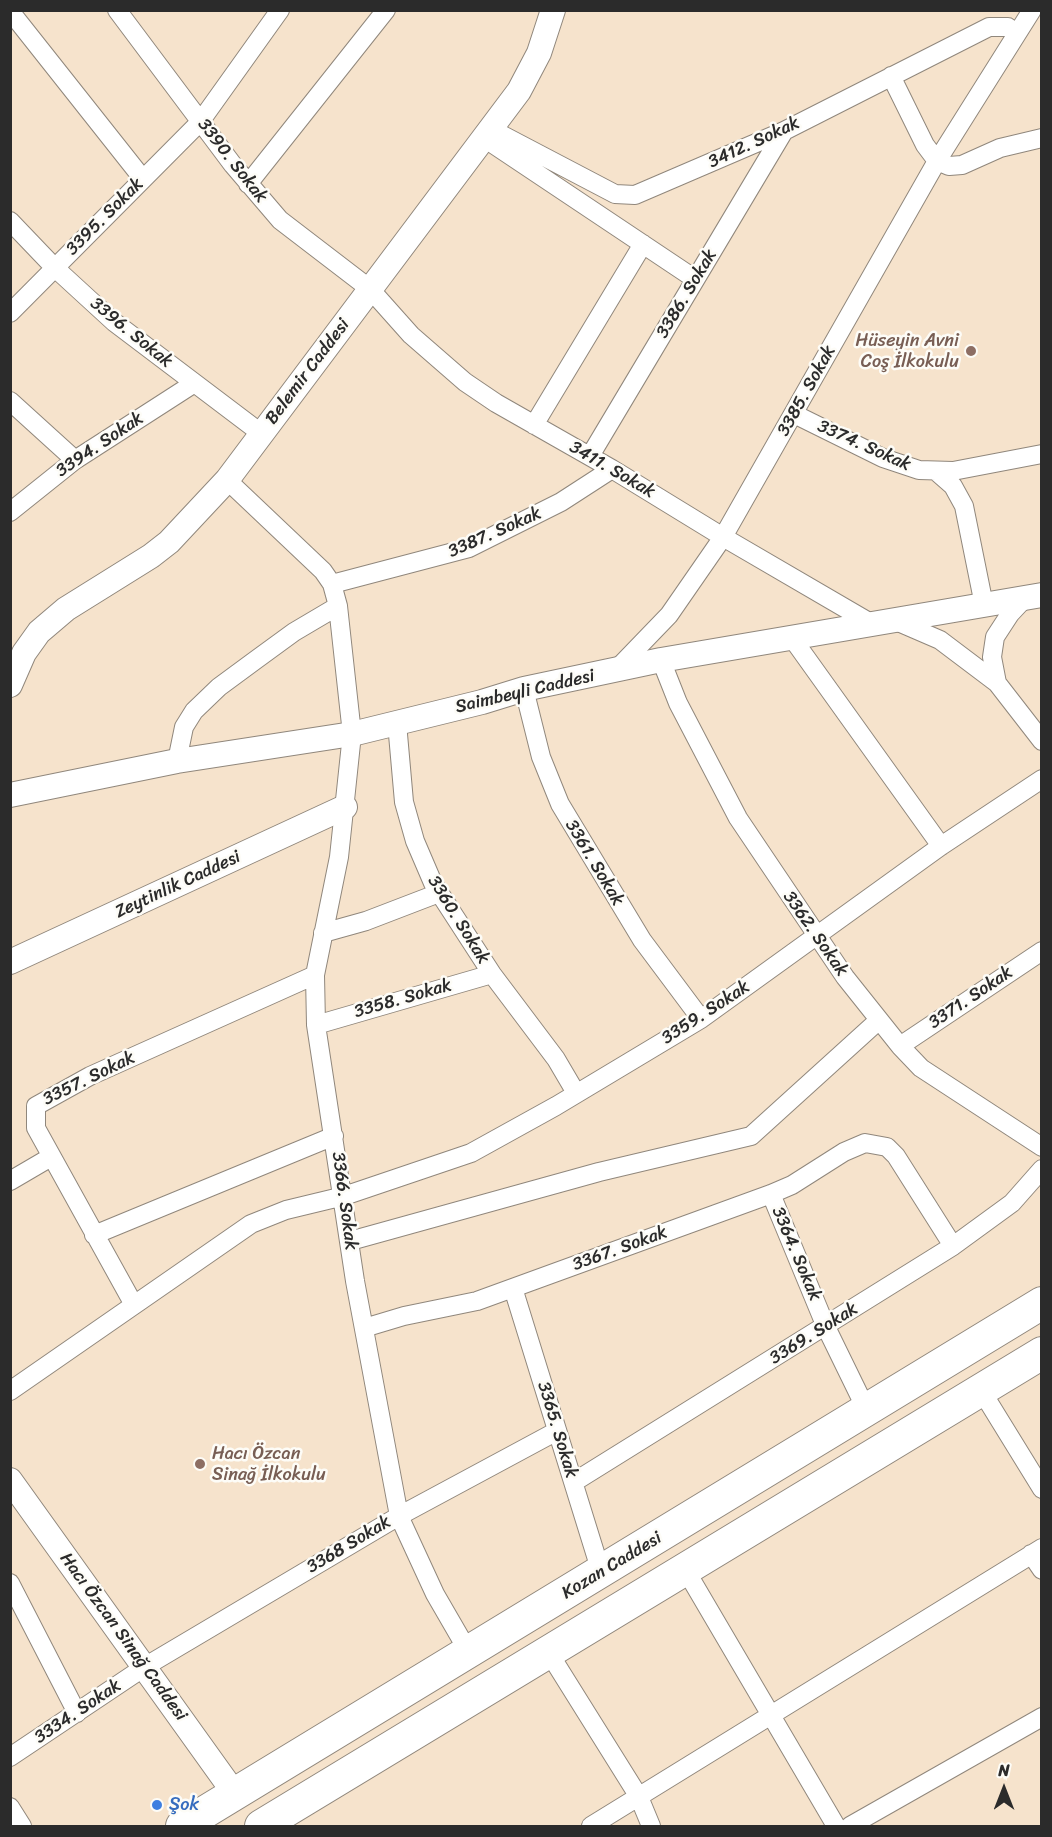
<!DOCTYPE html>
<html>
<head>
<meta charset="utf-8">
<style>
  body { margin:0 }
  #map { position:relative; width:1052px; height:1837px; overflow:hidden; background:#f6e3cc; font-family:Sriracha,sans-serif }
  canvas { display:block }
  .frame { position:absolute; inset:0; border:12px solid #2b2b2b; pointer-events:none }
  .north { position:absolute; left:974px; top:1759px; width:60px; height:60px; -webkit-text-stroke:4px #fdfcf7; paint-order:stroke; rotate:0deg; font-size:16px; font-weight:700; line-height:24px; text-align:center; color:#2b2b2b }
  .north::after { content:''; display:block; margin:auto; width:21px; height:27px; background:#2b2b2b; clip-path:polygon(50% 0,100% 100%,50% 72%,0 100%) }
</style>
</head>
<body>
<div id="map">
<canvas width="1052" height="1837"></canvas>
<div class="frame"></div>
<div class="north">N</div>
</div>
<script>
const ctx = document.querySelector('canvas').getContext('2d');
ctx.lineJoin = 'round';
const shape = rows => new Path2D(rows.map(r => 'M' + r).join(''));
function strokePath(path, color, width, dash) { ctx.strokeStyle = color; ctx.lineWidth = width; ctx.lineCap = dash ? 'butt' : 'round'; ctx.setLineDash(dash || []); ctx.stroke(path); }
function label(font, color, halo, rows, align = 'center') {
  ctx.font = font + ' Sriracha,sans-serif'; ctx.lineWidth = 5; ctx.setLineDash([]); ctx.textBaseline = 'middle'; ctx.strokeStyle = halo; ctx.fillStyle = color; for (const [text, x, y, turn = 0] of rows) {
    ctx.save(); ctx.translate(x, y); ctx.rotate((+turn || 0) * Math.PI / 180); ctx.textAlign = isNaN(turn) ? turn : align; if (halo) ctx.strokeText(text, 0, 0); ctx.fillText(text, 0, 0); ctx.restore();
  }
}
const street = shape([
  [117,10,233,165,280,220,370,289,411,335,465,382,496,403,612,469,723,537,874,625],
  [10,11,143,179],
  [891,76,925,145,937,161,949,166,962,165,1000,148,1042,138],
  [491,129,615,194,635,195,784,131,989,27,1008,27,1015,33],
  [484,138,695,279],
  [248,184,386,10],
  [10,221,54,267,114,322,262,434],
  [10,313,200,122,280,10],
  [10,401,75,460],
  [794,414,883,458,919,470,953,471,1042,454],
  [534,425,643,244],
  [590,456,784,131],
  [937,472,953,486,964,506,984,605],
  [227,480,323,571,332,584,338,606,352,734,339,857,315,975,316,1025,355,1281,399,1516,435,1594,468,1651],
  [10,512,75,460,193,384],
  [332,584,469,548,561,502,612,469],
  [896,621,940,640,997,683,992,657,995,637,1010,614,1025,598],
  [792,638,941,846],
  [661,660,678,703,738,818,845,977,900,1046,921,1068,1042,1147],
  [615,671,669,615,723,537,937,161,1032,10],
  [997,683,1042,741],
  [524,689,541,757,560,804,642,940,701,1019],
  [397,723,404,802,415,841,433,883,492,974,556,1059,576,1093],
  [177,761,184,727,194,711,219,687,257,659,294,632,338,606],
  [323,933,366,921,439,893],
  [316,1025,492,974],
  [900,1046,1042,951],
  [10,1181,51,1157],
  [771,1194,826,1327,867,1411],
  [94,1235,334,1136],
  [350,1241,599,1172,751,1136,879,1020],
  [513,1288,601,1572],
  [134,1305,36,1128,36,1106,90,1076,315,975],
  [364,1328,404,1316,477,1301,771,1194,792,1185,844,1152,865,1143,887,1147,896,1156,953,1246],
  [981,1390,1042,1489],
  [10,1391,251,1224,286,1210,344,1196,471,1153,556,1106,701,1019,941,846,1042,779],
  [574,1482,953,1246,1012,1203,1042,1169],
  [1031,1554,1042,1570],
  [685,1569,836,1826],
  [10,1583,77,1713],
  [549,1653,639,1797,651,1826],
  [10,1757,146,1666,399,1516,557,1431],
  [10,1807,22,1826],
  [591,1826,1042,1548],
  [850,1826,1042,1717]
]);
const secondary = shape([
  [10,685,24,653,39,632,66,609,151,556,169,542,227,480,519,91,539,53,553,10],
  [10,795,177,761,352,734,482,702,524,689,661,660,1042,595],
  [10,962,345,807],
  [10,1480,235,1794]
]);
const highway = shape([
  [182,1826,1042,1303],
  [261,1826,1042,1353]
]);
const markers = [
  [971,351,6,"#8d6e63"],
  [200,1464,6,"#8d6e63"],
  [157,1805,6,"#3f7fe0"]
];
const streetNames = [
  ["3412. Sokak",754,143,-25],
  ["3390. Sokak",232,161,52],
  ["3395. Sokak",105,217,-45],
  ["3386. Sokak",687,294,-59],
  ["3396. Sokak",131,333,39],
  ["Belemir Caddesi",308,372,-53],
  ["3385. Sokak",807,391,-61],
  ["3394. Sokak",100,445,-34],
  ["3374. Sokak",864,446,24],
  ["3411. Sokak",612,470,30],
  ["3387. Sokak",495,533,-24],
  ["Saimbeyli Caddesi",525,692,-13],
  ["3361. Sokak",594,863,59],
  ["Zeytinlik Caddesi",178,885,-25],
  ["3360. Sokak",458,920,58],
  ["3362. Sokak",815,934,55],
  ["3371. Sokak",971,998,-34],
  ["3358. Sokak",403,999,-16],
  ["3359. Sokak",706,1013,-33],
  ["3357. Sokak",89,1079,-26],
  ["3366. Sokak",344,1201,82],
  ["3367. Sokak",620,1249,-20],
  ["3364. Sokak",796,1254,67],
  ["3369. Sokak",814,1334,-32],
  ["3365. Sokak",557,1430,73],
  ["3368 Sokak",349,1545,-31],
  ["Kozan Caddesi",612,1566,-31],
  ["Hacı Özcan Sinağ Caddesi",123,1637,54],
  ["3334. Sokak",78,1712,-34]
];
const educationNames = [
  ["Hüseyin Avni",959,341],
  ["Coş İlkokulu",959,362],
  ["Hacı Özcan",212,1454,"left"],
  ["Sinağ İlkokulu",212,1475,"left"]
];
const shopNames = [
  ["Şok",169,1805]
];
strokePath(street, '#90877c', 20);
strokePath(secondary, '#90877c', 26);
strokePath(highway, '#90877c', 34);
strokePath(street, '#fff', 18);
strokePath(secondary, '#fff', 24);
strokePath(highway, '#fff', 32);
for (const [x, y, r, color] of markers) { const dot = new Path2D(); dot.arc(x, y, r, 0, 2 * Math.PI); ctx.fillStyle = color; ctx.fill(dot); strokePath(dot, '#fdfcf7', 2); }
label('18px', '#2b2b2b', '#fdfcf7', streetNames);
label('18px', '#785e54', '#fdfcf7', educationNames, 'right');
label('18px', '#366cbe', '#fdfcf7', shopNames, 'left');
</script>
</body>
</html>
